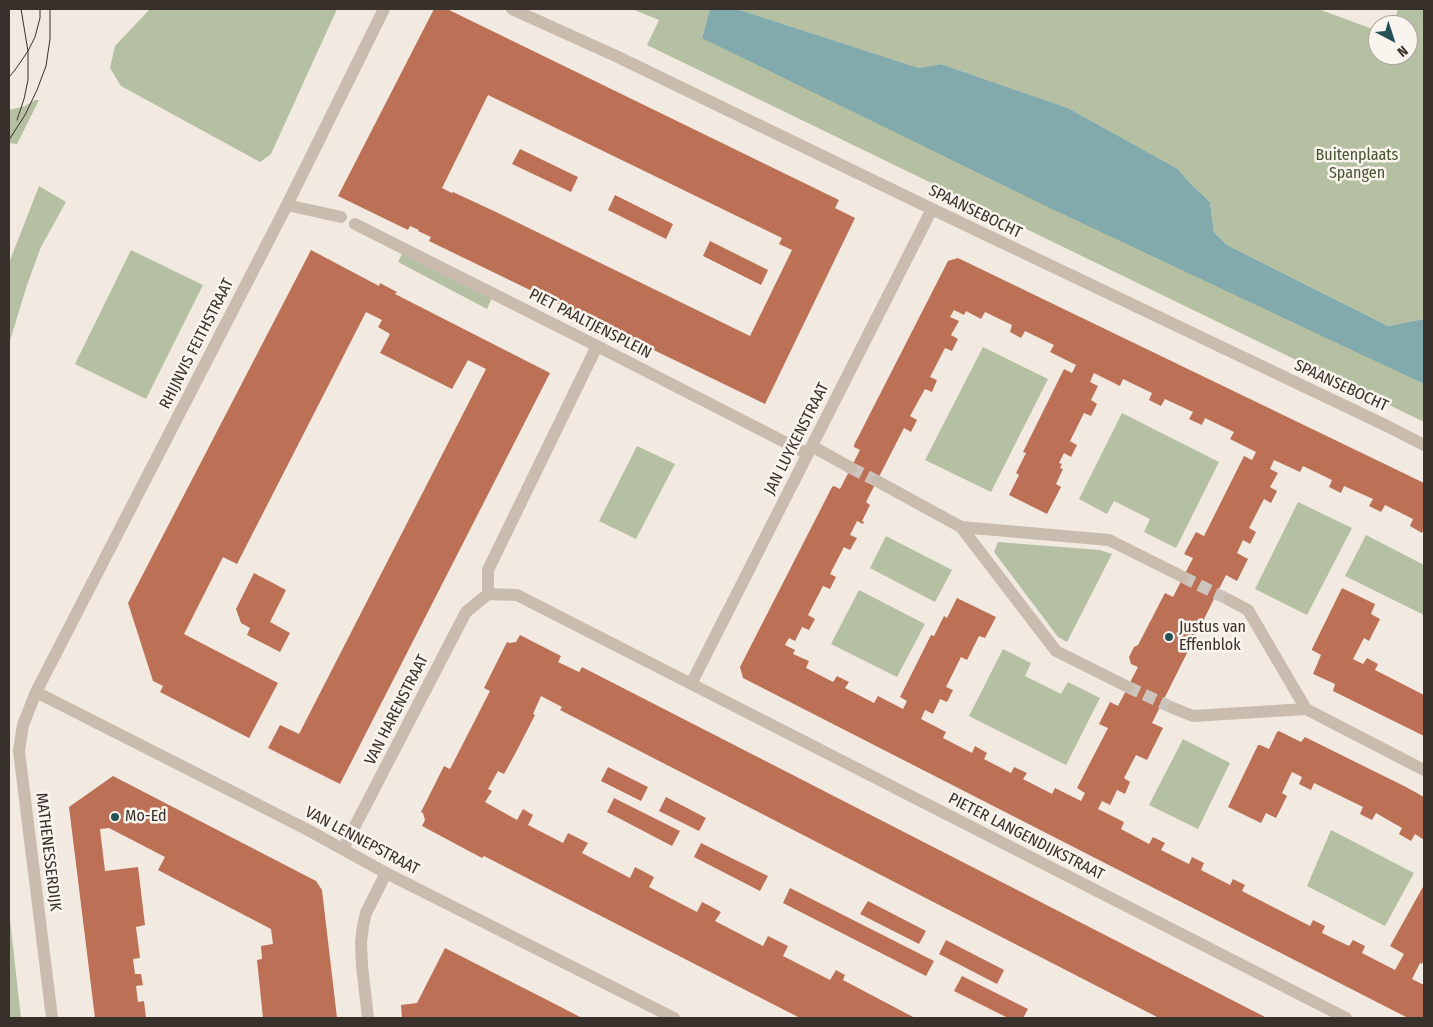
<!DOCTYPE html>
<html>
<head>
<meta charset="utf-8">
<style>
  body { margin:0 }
  #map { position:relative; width:1433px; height:1027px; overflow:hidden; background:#f2eae1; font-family:"Fira Sans Condensed",sans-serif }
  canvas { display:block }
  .frame { position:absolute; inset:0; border:10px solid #38302b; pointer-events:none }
  .north { position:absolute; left:1368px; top:15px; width:50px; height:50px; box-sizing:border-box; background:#f9f4ed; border:1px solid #aca69f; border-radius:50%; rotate:140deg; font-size:14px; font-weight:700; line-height:20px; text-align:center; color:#38302b }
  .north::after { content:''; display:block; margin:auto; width:18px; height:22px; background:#245257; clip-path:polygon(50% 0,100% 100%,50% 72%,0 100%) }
</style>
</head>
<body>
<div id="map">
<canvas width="1433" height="1027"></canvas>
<div class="frame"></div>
<div class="north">N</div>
</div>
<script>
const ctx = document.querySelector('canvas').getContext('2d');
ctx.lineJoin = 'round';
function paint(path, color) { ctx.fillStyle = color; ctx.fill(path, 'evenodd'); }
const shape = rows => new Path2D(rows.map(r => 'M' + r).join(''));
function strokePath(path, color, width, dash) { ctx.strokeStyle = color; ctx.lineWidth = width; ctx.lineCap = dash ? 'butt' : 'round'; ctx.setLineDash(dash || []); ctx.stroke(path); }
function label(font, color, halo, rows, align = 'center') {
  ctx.font = font + ' "Fira Sans Condensed",sans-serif'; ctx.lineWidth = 5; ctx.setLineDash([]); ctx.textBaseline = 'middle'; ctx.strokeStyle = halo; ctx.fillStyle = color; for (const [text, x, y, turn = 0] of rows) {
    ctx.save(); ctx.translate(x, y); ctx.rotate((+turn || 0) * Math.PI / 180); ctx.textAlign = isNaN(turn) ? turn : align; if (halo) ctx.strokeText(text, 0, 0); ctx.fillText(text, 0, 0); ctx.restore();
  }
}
const green = shape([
  [150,9,337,9,271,154,260,162,121,86,110,68,115,46],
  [632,9,710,9,702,37,1424,384,1424,422,647,45,659,20],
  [737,9,1318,9,1378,31,1378,55,1408,55,1408,25,1393,25,1398,9,1424,9,1424,319,1388,326,1227,245,1214,232,1210,202,1190,183,1178,169,1068,108,941,64,919,68],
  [35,100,39,100,17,144,9,143,9,110,25,106],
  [39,186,66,202,41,247,27,285,9,344,9,263],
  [131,250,203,285,146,399,75,364],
  [403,252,492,298,487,309,398,262],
  [983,347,1048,379,991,492,925,460],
  [1122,413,1219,462,1176,548,1144,532,1150,519,1114,501,1107,514,1079,499],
  [637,446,675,464,636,539,599,521],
  [1298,502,1352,528,1307,615,1255,589],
  [1366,535,1424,565,1424,615,1345,576],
  [886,536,952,570,935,602,870,568],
  [998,542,1100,550,1112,554,1067,642,1058,637,994,552],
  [859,590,925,624,897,677,831,644],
  [1003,649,1031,663,1025,676,1061,694,1068,682,1100,698,1066,765,969,716],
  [1183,739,1230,763,1198,829,1149,805],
  [1331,830,1414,873,1385,926,1307,886],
  [9,911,21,1018,9,1018]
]);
const water = shape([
  [710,9,737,9,919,68,941,64,1068,108,1178,169,1190,183,1210,202,1214,232,1227,245,1388,326,1424,319,1424,384,1050,208,702,38]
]);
const building = shape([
  [434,9,447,9,839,200,835,208,855,218,765,404,429,241,431,237,418,231,419,230,410,226,408,230,338,196],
  [488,95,782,238,779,244,792,250,750,336,496,212,453,192,452,193,442,188],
  [520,149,578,177,571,192,512,164],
  [615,195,673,224,666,239,608,210],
  [710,241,768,270,761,285,703,256],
  [311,250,379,286,380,283,397,292,395,294,550,373,340,784,268,748,280,725,299,734,486,369,468,360,452,389,380,353,390,334,378,327,382,320,366,312,237,564,223,557,184,634,278,683,249,738,160,692,163,686,153,681,128,603],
  [958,258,1424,483,1424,528,1422,533,1410,526,1413,519,1385,505,1381,512,1369,506,1373,499,1344,486,1341,493,1329,487,1332,480,1303,466,1300,472,1274,460,1270,469,1278,473,1270,487,1277,491,1271,503,1264,499,1249,528,1256,532,1250,544,1243,540,1237,553,1248,559,1237,581,1226,575,1152,723,1163,728,1147,760,1136,755,1124,778,1130,782,1125,794,1117,790,1110,805,1102,801,1098,809,1124,822,1121,829,1149,844,1153,837,1165,843,1161,850,1189,864,1192,857,1204,863,1201,870,1230,885,1233,879,1245,885,1242,891,1310,926,1313,920,1325,926,1322,933,1349,946,1353,940,1365,946,1362,953,1395,970,1404,954,1390,946,1424,885,1424,960,1422,964,1420,963,1412,979,1424,985,1424,1018,1408,1018,743,678,740,667,832,487,834,486,840,489,860,450,854,447,854,445,948,261],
  [954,310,964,315,966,311,981,319,985,312,1012,325,1010,332,1021,338,1025,331,1054,345,1050,352,1076,365,1072,373,1064,369,1023,452,1026,453,1016,473,1019,475,1009,495,1047,514,1061,487,1056,484,1063,469,1060,468,1062,464,1059,463,1064,453,1071,457,1077,445,1070,441,1084,413,1091,416,1097,404,1091,400,1098,386,1090,382,1094,373,1120,386,1123,379,1152,393,1149,400,1161,406,1165,399,1193,412,1189,419,1202,425,1205,418,1234,432,1230,439,1256,452,1252,460,1244,456,1204,536,1196,532,1184,554,1193,558,1173,597,1165,593,1138,645,1134,647,1129,657,1131,664,1138,667,1118,706,1110,702,1099,724,1108,728,1077,788,1085,793,1081,801,1055,788,1052,794,1023,779,1027,773,1014,767,1011,773,984,759,987,753,975,746,972,753,943,738,946,732,921,719,925,710,933,714,940,699,947,702,953,690,946,687,961,657,967,660,979,636,985,638,996,617,957,598,947,618,944,616,934,636,931,635,900,697,907,701,903,709,878,696,874,703,845,688,849,682,837,676,833,682,806,668,809,661,793,654,795,650,785,645,789,638,795,641,802,627,809,630,815,619,808,615,823,586,830,589,836,577,830,574,844,547,850,550,857,538,850,535,857,521,863,524,864,522,862,521,870,505,866,502,904,428,911,432,917,420,910,416,925,389,932,392,937,380,930,377,945,348,952,351,958,339,951,335,959,321,950,317],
  [254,573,286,590,270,622,290,633,280,652,247,635,250,628,241,623,236,609],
  [1342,588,1375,604,1371,614,1380,619,1369,641,1364,638,1353,659,1363,664,1367,658,1378,664,1375,670,1424,695,1424,736,1333,691,1335,684,1313,674,1321,655,1312,650,1312,649],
  [520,635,561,656,558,662,579,672,582,667,1267,1018,1159,1018,560,710,562,707,541,696,533,714,535,715,515,754,504,774,498,771,488,789,492,791,485,802,517,820,523,809,533,815,528,825,563,843,568,833,588,843,582,853,630,878,635,867,654,877,649,887,697,912,702,902,710,906,721,912,715,921,763,946,768,936,788,946,783,956,830,980,836,970,845,975,843,980,915,1018,800,1018,484,856,482,858,422,826,425,820,423,813,421,812,444,766,450,769,490,691,484,688,507,642,510,643,516,642],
  [1279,731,1301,742,1305,737,1406,787,1424,797,1424,840,1415,834,1411,841,1399,834,1402,828,1376,813,1372,820,1360,814,1363,807,1314,783,1311,790,1299,784,1302,777,1292,772,1282,793,1287,796,1276,818,1266,813,1261,823,1228,807,1258,745,1260,745,1269,749,1277,732],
  [608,767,648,787,641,801,601,781],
  [113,776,316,881,322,890,337,1018,263,1018,257,960,262,959,261,946,273,944,271,929,158,870,165,857,109,828,100,829,105,871,138,867,145,925,136,927,140,958,133,959,135,974,141,974,143,985,136,986,138,1002,144,1001,146,1018,95,1018,69,807],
  [666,797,706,818,699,831,659,811],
  [614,798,680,831,672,846,607,812],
  [701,843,768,876,760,891,694,857],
  [790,888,934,961,926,976,783,903],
  [868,901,926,931,919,944,860,914],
  [946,940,1004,970,997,984,939,954],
  [445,948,555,1004,582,1018,402,1018,401,1005,417,1003],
  [962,976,1028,1009,1023,1018,1008,1018,954,991]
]);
const minorTunnel = shape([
  [851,468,877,481],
  [1183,577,1229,600],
  [1128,687,1173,708]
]);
const minor = shape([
  [512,9,618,57,932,209,1387,426,1424,445],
  [287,205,341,217],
  [355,224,597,346,808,454],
  [812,446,851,468],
  [877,481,961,527],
  [488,594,488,570,597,346],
  [691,684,932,209],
  [1128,687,1056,651,961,527,1109,540,1183,577],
  [36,692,308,830,386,873,674,1018],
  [1173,708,1193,716,1306,709,1248,610,1229,600],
  [1306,709,1424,770],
  [343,849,466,612,488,594,517,595,1346,1018],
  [52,1018,19,751,23,725,36,692,287,205,384,9],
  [368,1018,362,966,361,942,363,926,366,913,386,873]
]);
const tram = shape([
  [9,77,15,70,28,51,35,37,40,18,40,9],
  [17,120,24,99,28,80,28,51,21,9],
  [9,140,25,115,37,90,46,66,50,39,50,9]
]);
const markers = [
  [1169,637,5,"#245257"],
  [115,817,5,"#245257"]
];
const parkNames = [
  ["Buitenplaats",1357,156],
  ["Spangen",1357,174]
];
const streetNames = [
  ["SPAANSEBOCHT",975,212,26],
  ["PIET PAALTJENSPLEIN",590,324,27],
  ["RHIJNVIS FEITHSTRAAT",197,344,-63],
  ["SPAANSEBOCHT",1341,386,25],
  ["JAN LUYKENSTRAAT",797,439,-63],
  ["VAN HARENSTRAAT",397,710,-63],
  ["PIETER LANGENDIJKSTRAAT",1026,837,27],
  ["VAN LENNEPSTRAAT",362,841,28],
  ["MATHENESSERDIJK",48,852,83]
];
const poiNames = [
  ["Justus van",1179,628],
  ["Effenblok",1179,646],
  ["Mo-Ed",125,817]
];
paint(green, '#b5c0a2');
paint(water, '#82aaac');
paint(building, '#bc7055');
strokePath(minorTunnel, '#cdc5bd', 12, [12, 6]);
strokePath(minor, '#c9bbae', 12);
strokePath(tram, '#38302b', 1);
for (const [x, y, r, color] of markers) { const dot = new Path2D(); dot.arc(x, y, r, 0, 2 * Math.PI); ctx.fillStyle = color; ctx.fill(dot); strokePath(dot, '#f9f4ed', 2); }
label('16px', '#475531', '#f9f4ed', parkNames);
label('16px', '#38302b', '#f9f4ed', streetNames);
label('16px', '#38302b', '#f9f4ed', poiNames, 'left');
</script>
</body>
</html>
